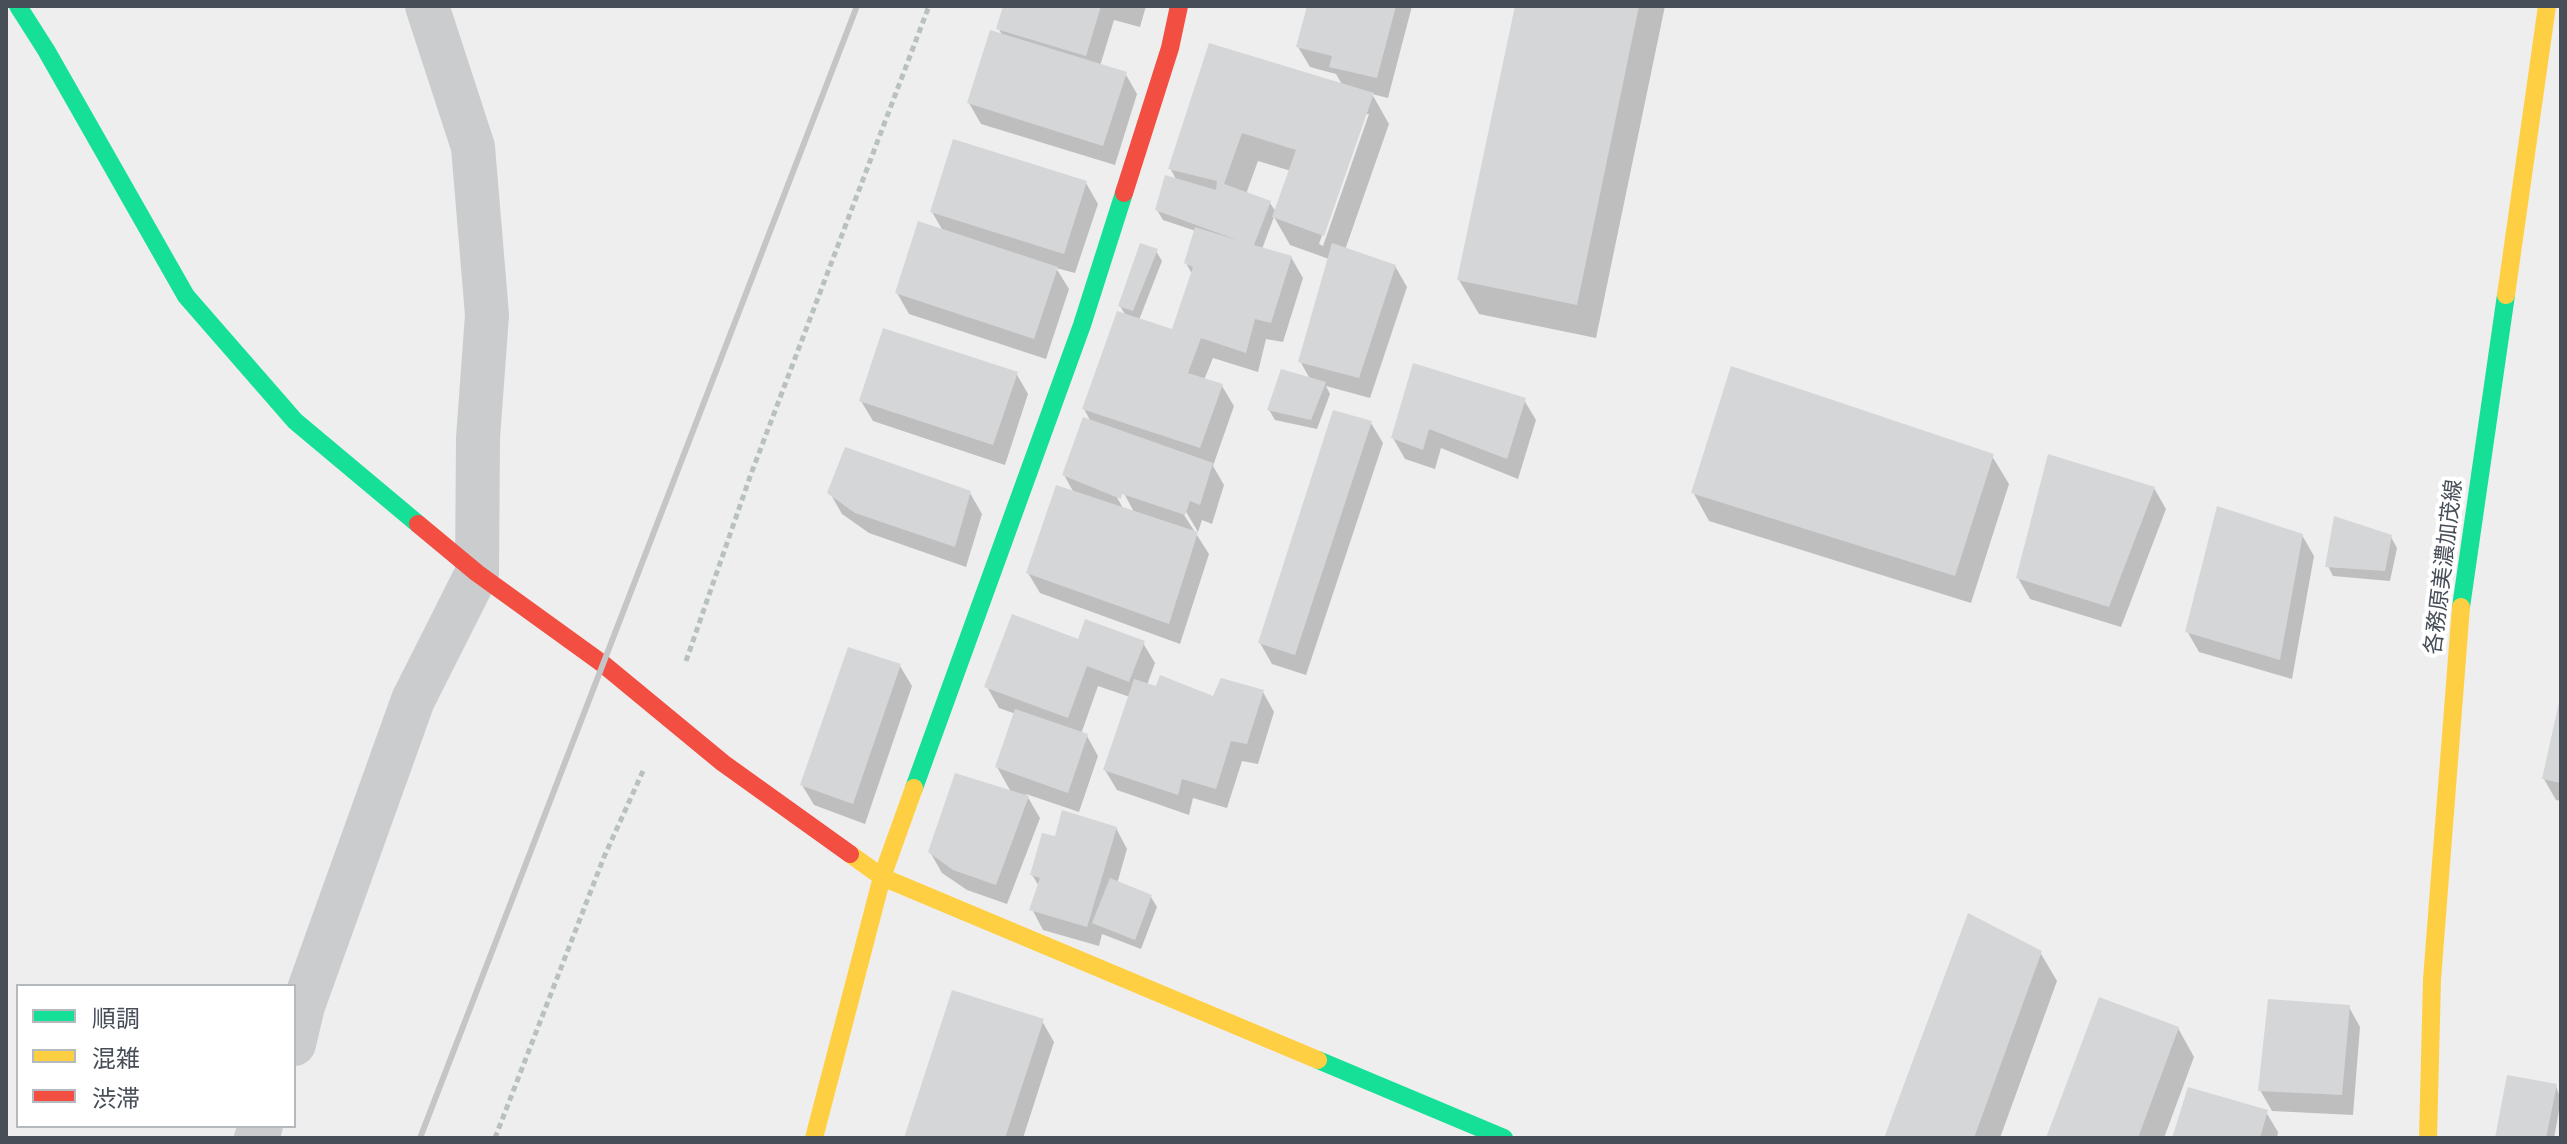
<!DOCTYPE html>
<html>
<head>
<meta charset="utf-8">
<style>
  body { margin:0 }
  #map { position:relative; width:2567px; height:1144px; overflow:hidden; background:#eee; font-family:Raleway,"Noto Sans JP",sans-serif }
  canvas { display:block }
  .frame { position:absolute; inset:0; border:8px solid #474e58; pointer-events:none }
  .legend { position:absolute; left:16px; top:984px; width:280px; height:144px; box-sizing:border-box; background:#fff; border:2px solid #b5b8bc; margin:0; padding:10px 14px; list-style:none; font-size:24px; color:#474e58 }
  .legend li { display:flex; align-items:center; gap:16px; height:40px }
  .legend b { width:40px; border:2px solid #b5b8bc }
</style>
</head>
<body>
<div id="map">
<canvas width="2567" height="1144"></canvas>
<div class="frame"></div>
<ul class="legend">
<li><b style="height:10px;background:#16e098"></b>順調</li>
<li><b style="height:10px;background:#ffcf43"></b>混雑</li>
<li><b style="height:10px;background:#f24e42"></b>渋滞</li>
</ul>
</div>
<script>
const ctx = document.querySelector('canvas').getContext('2d');
ctx.lineJoin = 'round';
function paint(path, color) { ctx.fillStyle = color; ctx.fill(path, 'evenodd'); }
const shape = rows => new Path2D(rows.map(r => 'M' + r).join(''));
function strokePath(path, color, width, dash) { ctx.strokeStyle = color; ctx.lineWidth = width; ctx.lineCap = dash ? 'butt' : 'round'; ctx.setLineDash(dash || []); ctx.stroke(path); }
function label(font, color, halo, rows, align = 'center') {
  ctx.font = font + ' Raleway,"Noto Sans JP",sans-serif'; ctx.lineWidth = 8; ctx.setLineDash([]); ctx.textBaseline = 'middle'; ctx.strokeStyle = halo; ctx.fillStyle = color; for (const [text, x, y, turn = 0] of rows) {
    ctx.save(); ctx.translate(x, y); ctx.rotate((+turn || 0) * Math.PI / 180); ctx.textAlign = isNaN(turn) ? turn : align; if (halo) ctx.strokeText(text, 0, 0); ctx.fillText(text, 0, 0); ctx.restore();
  }
}
const shadow = shape([
  [1005,6,1146,6,1140,27,1114,20,1100,66,1125,73,1137,94,1115,165,981,124,969,103,1003,36,998,28],
  [1309,6,1412,6,1388,98,1372,94,1389,124,1345,250,1395,266,1407,287,1370,398,1326,386,1330,394,1317,429,1275,420,1269,410,1310,379,1300,361,1329,259,1290,245,1274,217,1262,249,1291,257,1303,278,1283,342,1266,339,1258,372,1213,358,1204,380,1222,386,1234,406,1213,466,1224,485,1212,524,1202,520,1198,532,1182,505,1179,507,1209,554,1180,644,1040,593,1028,573,1074,493,1064,475,1091,422,1084,409,1126,316,1120,306,1156,251,1162,261,1139,320,1173,331,1192,274,1186,263,1196,231,1163,220,1157,210,1177,181,1170,168,1210,46,1343,86,1336,74,1310,67,1298,47],
  [1365,114,1369,114,1323,246,1319,244],
  [1258,161,1291,171,1276,212,1270,203,1246,194],
  [1119,484,1134,512,1124,510,1114,492],
  [1517,6,1665,6,1596,338,1479,314,1459,280],
  [1086,183,1098,204,1075,273,1056,268,1069,289,1046,359,909,314,897,293,943,231,932,212],
  [1016,373,1028,394,1005,465,873,421,861,401],
  [1524,400,1536,420,1518,479,1441,448,1435,469,1405,459,1393,438],
  [1371,423,1383,443,1306,675,1272,664,1260,643],
  [1992,456,2009,484,1971,603,1709,521,1693,492],
  [2154,488,2166,509,2121,627,2030,599,2018,578],
  [830,493,970,493,982,514,966,567,869,533,842,514],
  [2302,535,2314,556,2292,679,2199,652,2187,631],
  [2391,537,2397,548,2390,581,2333,576,2328,566],
  [1079,642,1143,643,1155,663,1147,685,1214,698,1263,692,1274,712,1258,764,1242,761,1227,808,1193,798,1189,815,1117,790,1105,770,1130,697,1098,686,1081,734,1087,736,1098,756,1079,812,1026,794,1040,818,1007,904,967,890,942,873,930,852,1011,792,997,767,1016,714,999,708,987,687],
  [900,666,912,686,865,824,814,805,802,785],
  [2561,701,2561,801,2556,800,2544,779],
  [1116,828,1127,849,1117,884,1151,897,1157,907,1141,949,1102,934,1099,946,1043,930,1032,909,1039,886,1032,875,1056,838],
  [2040,952,2057,981,2000,1138,1886,1138],
  [2349,1007,2360,1027,2353,1115,2272,1111,2260,1090],
  [1042,1021,1054,1042,1023,1138,906,1138],
  [2178,1028,2194,1057,2164,1138,2049,1138],
  [2556,1086,2561,1100,2554,1138,2498,1138],
  [2266,1112,2278,1132,2277,1138,2174,1138]
]);
const building = shape([
  [1003,6,1101,6,1086,56,996,29],
  [1307,6,1396,6,1377,78,1329,67,1332,56,1296,47],
  [1515,6,1639,6,1577,305,1457,280],
  [990,30,1127,72,1103,146,967,103],
  [1209,43,1374,93,1324,236,1272,217,1296,150,1242,133,1224,184,1271,201,1254,245,1292,256,1271,323,1255,319,1246,353,1201,338,1188,373,1223,384,1200,448,1082,409,1117,311,1172,329,1193,267,1184,263,1195,227,1240,241,1155,210,1165,175,1216,190,1217,181,1168,169],
  [953,139,1087,181,1064,254,930,212],
  [918,221,1058,267,1034,339,895,293],
  [1140,243,1158,249,1133,311,1118,306],
  [1332,243,1396,265,1359,378,1298,362],
  [883,328,1018,372,993,445,859,401],
  [1413,363,1526,398,1507,459,1429,429,1423,450,1391,438],
  [1731,366,1994,454,1955,576,1691,493],
  [1281,369,1326,382,1311,420,1267,410],
  [1333,410,1372,421,1295,655,1258,643],
  [1083,417,1213,463,1200,505,1190,501,1185,515,1122,494,1121,499,1062,475],
  [845,447,971,491,955,547,855,513,827,493],
  [2048,454,2155,487,2109,607,2016,578],
  [1056,485,1198,532,1169,624,1026,573],
  [2217,506,2303,534,2280,660,2185,632],
  [2334,516,2392,535,2385,571,2325,567],
  [1012,614,1078,639,1085,619,1145,641,1129,682,1087,666,1068,718,984,687],
  [848,647,901,664,853,804,800,785],
  [1160,675,1213,696,1221,678,1264,690,1247,744,1231,741,1216,789,1182,779,1178,795,1103,770,1134,679,1156,686],
  [2560,698,2561,698,2561,783,2542,779],
  [1015,709,1088,734,1068,793,995,767],
  [955,773,1029,796,996,885,953,870,928,852],
  [1062,810,1117,827,1087,927,1029,910,1040,878,1030,875,1042,833,1055,836],
  [1110,878,1152,895,1135,940,1092,923],
  [1968,913,2042,951,1974,1138,1884,1138],
  [952,990,1044,1019,1005,1138,904,1138],
  [2099,997,2179,1027,2138,1138,2046,1138],
  [2268,999,2350,1005,2342,1095,2258,1091],
  [2507,1075,2557,1084,2546,1138,2495,1138],
  [2188,1087,2268,1110,2260,1138,2172,1138]
]);
const path = shape([
  [686,661,751,474,929,6],
  [495,1138,604,857,643,771]
]);
const street = shape([
  [294,1044,303,1006,413,700,477,573,478,438,487,315,473,147,427,6],
  [256,1138,261,1126]
]);
const fast = shape([
  [18,6,46,50,186,296,295,421,418,524],
  [2461,607,2506,295],
  [914,788,1082,325,1124,193],
  [1318,1060,1504,1138]
]);
const slow = shape([
  [2506,295,2547,6],
  [850,854,882,877,1318,1060],
  [814,1138,882,877,914,788],
  [2428,1138,2432,979,2461,607]
]);
const jam = shape([
  [1124,193,1170,48,1179,6],
  [418,524,477,573,603,664,723,763,850,854]
]);
const rail = shape([
  [420,1138,857,6]
]);
const streetNames = [
  ["各務原美濃加茂線",2444,567,-83]
];
paint(shadow, '#0003');
paint(building, '#d5d6d8');
strokePath(path, '#b8c1bf', 5, [6, 4]);
strokePath(street, '#caccce', 44);
strokePath(fast, '#16e098', 18);
strokePath(slow, '#ffcf43', 18);
strokePath(jam, '#f24e42', 18);
strokePath(rail, '#c4c5c7', 6);
label('22px', '#474e58', '#fff', streetNames);
</script>
</body>
</html>
